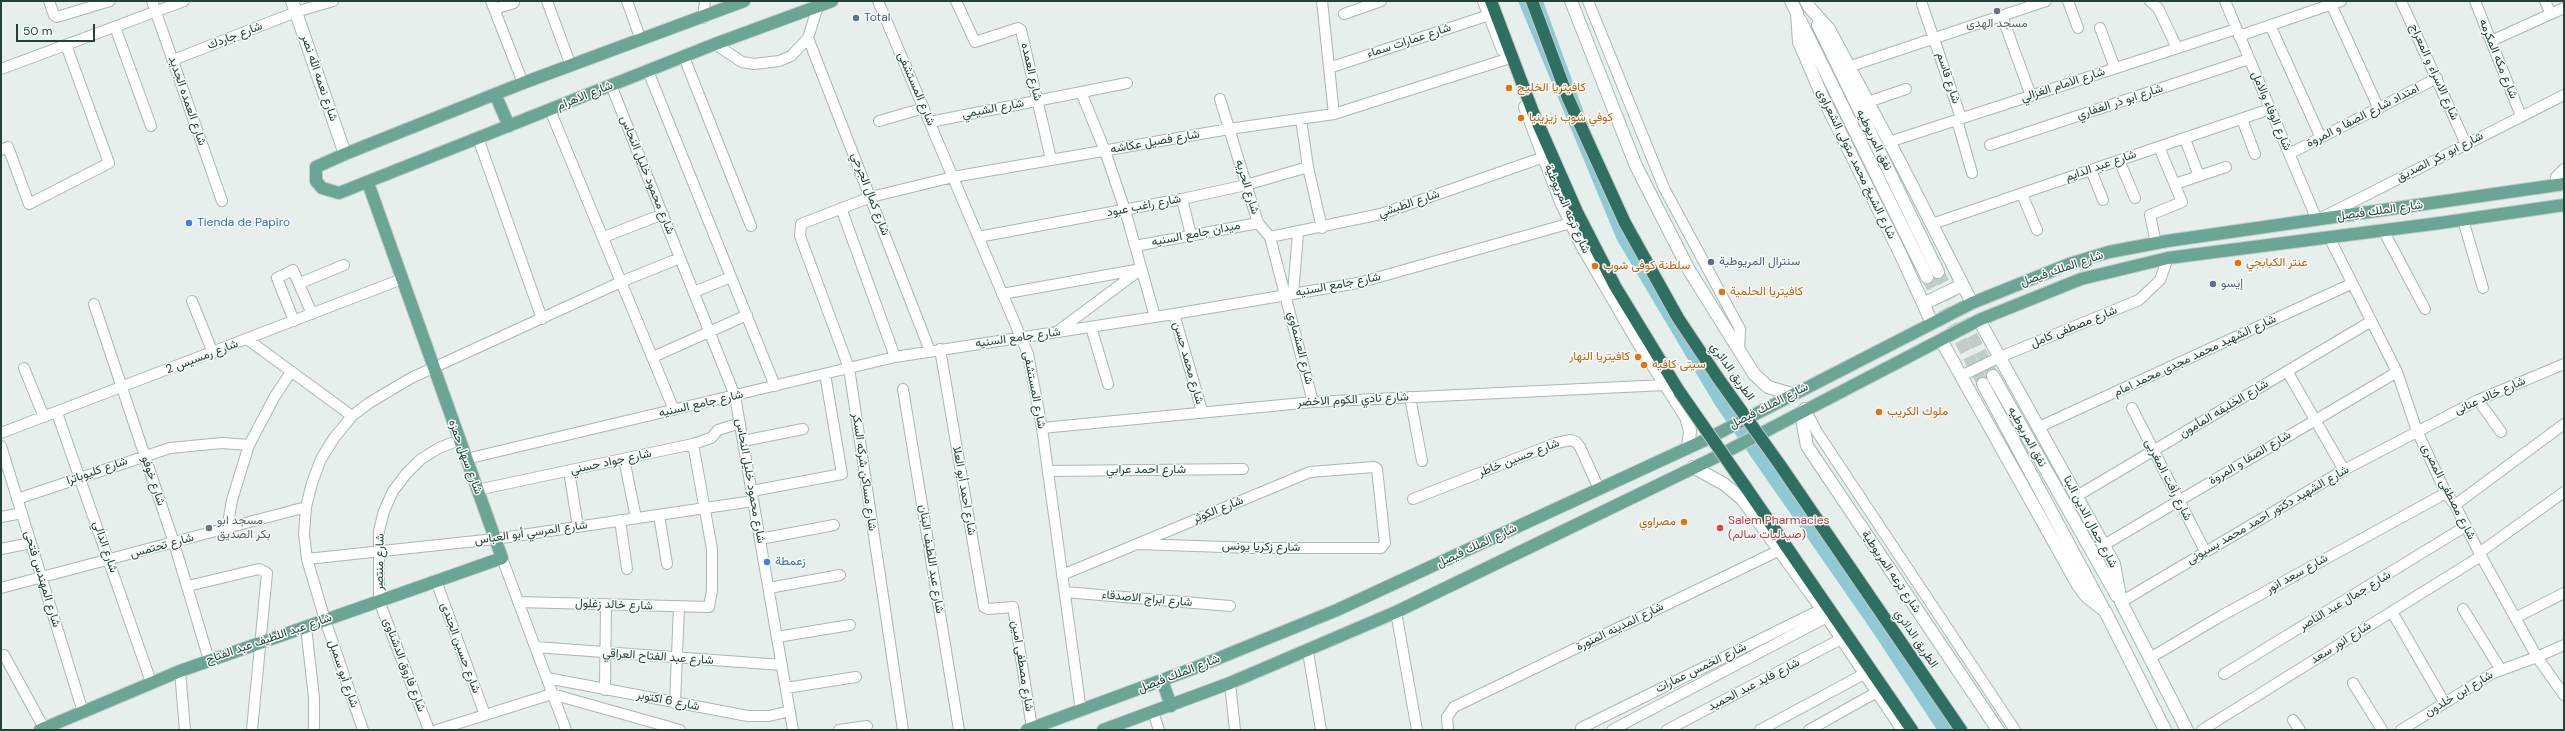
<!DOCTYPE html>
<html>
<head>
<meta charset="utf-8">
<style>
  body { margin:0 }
  #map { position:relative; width:2565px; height:731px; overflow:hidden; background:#e6efeb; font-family:"DM Sans",sans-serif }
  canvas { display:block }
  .frame { position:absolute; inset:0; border:2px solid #24423a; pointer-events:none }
  .scale { position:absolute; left:16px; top:24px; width:79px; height:18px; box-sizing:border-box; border:2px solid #24423a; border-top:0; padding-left:5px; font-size:12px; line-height:14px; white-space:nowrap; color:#24423a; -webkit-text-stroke:3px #f7fbf9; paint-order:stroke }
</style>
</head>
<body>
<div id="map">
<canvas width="2565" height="731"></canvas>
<div class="frame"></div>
<div class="scale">50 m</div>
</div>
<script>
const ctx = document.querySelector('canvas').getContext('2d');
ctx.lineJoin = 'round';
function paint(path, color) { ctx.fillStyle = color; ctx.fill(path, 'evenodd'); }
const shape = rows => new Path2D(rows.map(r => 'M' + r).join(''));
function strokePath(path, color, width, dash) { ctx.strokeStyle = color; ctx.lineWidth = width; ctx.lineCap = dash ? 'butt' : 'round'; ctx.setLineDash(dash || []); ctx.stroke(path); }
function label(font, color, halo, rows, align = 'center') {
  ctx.font = font + ' "DM Sans",Vazirmatn,sans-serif'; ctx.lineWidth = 3; ctx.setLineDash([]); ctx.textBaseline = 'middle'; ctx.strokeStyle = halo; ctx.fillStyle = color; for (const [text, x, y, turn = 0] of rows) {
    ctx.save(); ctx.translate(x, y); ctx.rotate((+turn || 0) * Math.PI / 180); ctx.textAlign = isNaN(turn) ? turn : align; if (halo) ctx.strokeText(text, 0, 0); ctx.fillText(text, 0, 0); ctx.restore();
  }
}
const water = shape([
  [1518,1,1543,1,1608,178,1676,313,1965,730,1937,730,1872,631,1715,405,1617,240]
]);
const secondaryTunnel = shape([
  [1938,272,1993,376],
  [1927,277,1983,384]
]);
const street = shape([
  [49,1,54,15,57,17,110,1],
  [152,1,222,201],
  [491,1,523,83],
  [547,1,571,66],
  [627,1,641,40],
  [878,1,1028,354,1042,428,1081,711],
  [956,1,975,42,1018,28,1021,30,1051,159],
  [1322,1,1334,114],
  [1588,1,1664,188,1740,329,1739,351],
  [2068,1,2078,28],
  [2150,1,2158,8,2177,48],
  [2225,1,2317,220,2564,95],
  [2401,1,2466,144],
  [2475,1,2521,116],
  [2545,1,2551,14],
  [1922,4,1961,118],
  [2331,4,2379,109],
  [494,9,514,3],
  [1344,14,1381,1],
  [2002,16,2031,96],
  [703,18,705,1],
  [2270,25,2321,138],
  [115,27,151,126],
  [2100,28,2115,68],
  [2239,36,2341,1],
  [808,38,930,351],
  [2491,41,2564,8],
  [715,44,742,62,754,64,779,61,791,56,808,38,818,6],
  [684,57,751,226],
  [173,60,296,12,333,1],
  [1848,67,2046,1],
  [1329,68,1489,15],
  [1,69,184,1],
  [648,71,775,386],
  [611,85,735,396,793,730],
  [1081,92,1105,151,1125,210,1155,317],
  [1220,99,1258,223,1270,237,1313,402],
  [1868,102,1906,89],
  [550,110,674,410],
  [1301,119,1308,167,1322,228],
  [2242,119,2255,154],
  [1957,120,1972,173],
  [879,121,924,108],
  [930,122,1127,83],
  [478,138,542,319],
  [2185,139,2199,176],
  [1889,142,2236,29],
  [1990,145,2249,59],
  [1,150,8,147,29,204,109,163,66,45],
  [2289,154,2437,78],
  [2119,160,2135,198],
  [2091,170,2103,200],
  [2175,184,2226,167],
  [2555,186,2556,177,2564,169],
  [2022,194,2037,230],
  [1182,199,1191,235],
  [841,208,895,357],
  [2463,220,2483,288],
  [1932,224,2270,109],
  [2383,230,2425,309],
  [604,237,663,214],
  [978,237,1182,199,1246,185,1308,167],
  [1270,237,1381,214,1544,157],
  [2329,237,2397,372,2417,431,2446,493,2455,505,2481,556,2537,657,2564,695],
  [2156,243,2150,215,2182,202,2159,147],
  [1135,246,1258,223],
  [300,283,344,265],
  [694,292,731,277],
  [1002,294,1141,269],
  [1293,294,1298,233],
  [192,301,213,353],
  [94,304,174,543,209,660],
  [1174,314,1202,411],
  [294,321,277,278,293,270,312,314],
  [1091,327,1108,384],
  [1058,331,1140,270],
  [247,339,352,416],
  [940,349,984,607,988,609,1013,607,1032,728],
  [653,357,747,315],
  [24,368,44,417],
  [2287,371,2344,470],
  [1961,376,2000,357,2139,300,2160,280,2168,258],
  [903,389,959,730],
  [1410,397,1422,461],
  [2478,400,2501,432],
  [2132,408,2205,551],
  [1805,409,1817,432,2015,730],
  [57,413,151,682],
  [2039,427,2351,284],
  [1042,428,1313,402,1665,385],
  [1,433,402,279],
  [743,441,803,429],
  [1,446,83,712],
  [466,459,895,357,1174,314,1358,283,1571,223],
  [624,459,636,518],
  [569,471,578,527],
  [1048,471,1243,469],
  [477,490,693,444,711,438,718,430,740,423],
  [752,491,842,474,825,374],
  [2077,496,2370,322],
  [17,499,170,448,222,443,249,445],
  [1413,499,1556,443,1571,440,1576,442,1580,447,1599,489],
  [2455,505,2564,424],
  [659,515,667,564],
  [1,517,22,513],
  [620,520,627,569],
  [227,529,232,500,249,445,275,396,291,372],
  [760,539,834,525],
  [2104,545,2397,372],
  [1,549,31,543],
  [2479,553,2564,492],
  [502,558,566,730],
  [307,559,495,539,753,501],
  [1062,575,1137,544,1310,472,1374,467,1377,469,1385,543,1381,548,1253,548,1137,544],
  [436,581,485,715],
  [188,586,259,569,267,573,252,730],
  [1,588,306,507],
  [769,588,840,575],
  [1065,592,1230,606],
  [518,602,709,607,712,590,712,549,693,444],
  [2121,602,2344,470,2478,400,2564,364],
  [2463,609,2501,670],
  [1396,612,1417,730],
  [2392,612,2444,702],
  [2515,618,2564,593],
  [306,627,314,698,314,730],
  [777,637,850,625],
  [535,647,782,665],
  [1308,652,1321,730],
  [4,655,45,730],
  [2150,658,2221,616,2446,493],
  [180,671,185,730],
  [2224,674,2466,526],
  [547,678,748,716,769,716,790,711],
  [1230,683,1235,730],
  [2353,683,2382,730],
  [786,688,856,677],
  [605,690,606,604],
  [675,703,679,607],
  [1153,712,1159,730],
  [2293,720,2300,730],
  [1581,728,1822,609],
  [363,730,325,620,307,559,304,534,306,507,312,483,321,459,334,438,352,416,369,403,411,378,623,281,680,258],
  [429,730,379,601,379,531,384,511,393,491,406,474,421,459,439,448,459,440],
  [437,730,552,694,680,730],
  [839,730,867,726],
  [903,730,849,368,800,236,801,224,871,197,953,177,1229,129,1334,114,1507,59],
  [1448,730,1447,717,1454,707,1780,550],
  [1612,730,1827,617],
  [1667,730,1841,639],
  [1760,730,1864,674],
  [1809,730,1877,692],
  [2202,730,2481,556],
  [2401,730,2493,673,2537,657,2564,645]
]);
const secondary = shape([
  [292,1,345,154],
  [1484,1,1503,50],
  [1571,1,1636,166,1689,270,1754,374,1768,387,1792,394],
  [1791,1,1797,13,1799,42,1823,98,1900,253,1932,323],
  [1806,1,1810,8,1829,29,1901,164,1972,303],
  [1800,20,1927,277],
  [1818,25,1938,272],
  [1525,107,1561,202,1581,244,1638,342,1686,417,1690,431,1688,448],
  [1923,304,1962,285],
  [1979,320,2114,564,2121,602,2187,730],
  [1941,340,2078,585,2086,596,2105,611,2165,730],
  [1993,376,2117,596],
  [1983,384,2102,606],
  [1805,409,1803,425,1807,446,1998,730],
  [1693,467,1724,484,1742,499,1822,609,1903,730]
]);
const primary = shape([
  [744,1,523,83,345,154,316,167,316,181,322,188,339,193,715,44,832,1],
  [495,94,509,126],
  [1162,680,1171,706],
  [40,730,180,671,502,558,368,183],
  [1027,730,1192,669,1337,610,1703,441,1972,303,2069,264,2109,252,2167,241,2564,184],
  [1103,730,1230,683,1396,612,1714,458,1979,320,2081,279,2168,258,2440,223,2564,205]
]);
const highway = shape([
  [1491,1,1533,112,1577,212,1615,286,1679,391],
  [1532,1,1568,98,1625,223,1678,318,1718,378],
  [1780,465,1961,730],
  [1745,486,1912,730]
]);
const highwayBridge = shape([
  [1718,378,1780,465],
  [1679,391,1745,486]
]);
const markers = [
  [1997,11,4,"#6b7280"],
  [856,18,4,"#5c6f8a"],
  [1509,88,4,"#e8710a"],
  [1521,118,4,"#e8710a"],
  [189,223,4,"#3f7fe0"],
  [1711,262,4,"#5c6f8a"],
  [2238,263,4,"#e8710a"],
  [1595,266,4,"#e8710a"],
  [2213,284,4,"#5c6f8a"],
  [1722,292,4,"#e8710a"],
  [1638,357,4,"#e8710a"],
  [1644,365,4,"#e8710a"],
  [1879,412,4,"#e8710a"],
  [1684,522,4,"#e8710a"],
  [209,528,4,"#6b7280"],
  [1720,528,4,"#e0444e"],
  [767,562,4,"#3f7fe0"]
];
const serviceNames = [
  ["Total",864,18],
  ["سنترال المريوطية",1719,262],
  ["إيسو",2221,284]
];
const worshipNames = [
  ["مسجد الهدى",1997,24],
  ["مسجد ابو",217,521,"left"],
  ["بكر الصديق",217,535,"left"]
];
const streetNames = [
  ["شارع جاردك",235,36,-21],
  ["شارع عمارات سماء",1409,41,-18],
  ["شارع مكه المكرمه",2498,59,68],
  ["شارع العمده",1031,72,77],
  ["شارع الاسراء و المعراج",2434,72,66],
  ["شارع نعمه الله نصر",319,78,71],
  ["شارع قاسم",1948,78,72],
  ["شارع الامام الغزالي",2063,85,-18],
  ["شارع المستشفى",916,89,67],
  ["شارع الاهرام",585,96,-22],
  ["شارع العمده الجديد",187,101,71],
  ["شارع ابو ذر الغفاري",2120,102,-18],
  ["شارع الشيمي",993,109,-11],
  ["شارع الوفاء والامل",2271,111,67],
  ["امتداد شارع الصفا و المروة",2363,116,-27],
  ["نفق المريوطيه",1874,140,64],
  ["شارع فصيل عكاشه",1155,142,-10],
  ["شارع ابو بكر الصديق",2440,157,-27],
  ["شارع الشيخ محمد متولى الشعراوى",1856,164,64],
  ["شارع عبد الدايم",2101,166,-19],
  ["شارع محمود خليل النحاس",647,175,68],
  ["شارع الحريه",1247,187,73],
  ["شارع كمال الجرحي",870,194,69],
  ["شارع الطبشي",1409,204,-19],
  ["شارع راغب عبود",1144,206,-11],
  ["شارع ترعه المريوطية",1567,209,66],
  ["شارع الملك فيصل",2380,211,-8],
  ["ميدان جامع السنيه",1196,234,-11],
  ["شارع الملك فيصل",2062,269,-19],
  ["شارع جامع السنيه",1338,285,-11],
  ["شارع مصطفى كامل",2074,327,-22],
  ["شارع جامع السنيه",1018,338,-8],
  ["شارع العشماوي",1300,348,76],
  ["شارع الشهيد محمد مجدى محمد امام",2195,356,-25],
  ["شارع رمسيس 2",202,357,-21],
  ["شارع محمد حسن",1188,363,74],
  ["الطريق الدائري",1732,372,55],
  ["شارع المستشفى",1034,390,79],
  ["شارع خالد عنانى",2490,396,-24],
  ["شارع نادي الكوم الاخضر",1353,400,-3],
  ["شارع جامع السنيه",701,404,-13],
  ["شارع الملك فيصل",1769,406,-27],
  ["شارع الخليفه المأمون",2224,409,-31],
  ["نفق المريوطيه",2027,437,61],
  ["شارع سهل حمزه",465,457,70],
  ["شارع حسين خاطر",1519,458,-21],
  ["شارع الصفا و المروة",2250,458,-31],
  ["شارع جواد حسني",611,462,-12],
  ["شارع احمد عرابي",1146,470],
  ["شارع كليوباترا",97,471,-19],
  ["شارع مساكن شركه السكر",864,472,82],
  ["شارع رأفت المغربى",2168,480,63],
  ["شارع خوفو",153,481,71],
  ["شارع محمود خليل النحاس",750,481,80],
  ["شارع احمد أبو العلا",964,491,80],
  ["شارع مصطفى المصرى",2448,492,63],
  ["شارع الكوثر",1218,510,-22],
  ["شارع الشهيد دكتور احمد محمد بسيونى",2268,515,-30],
  ["شارع جمال الدين البنا",2090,522,62],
  ["شارع المرسي أبو العباس",531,533,-8],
  ["شارع تحتمس",162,546,-15],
  ["شارع الملك فيصل",1477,546,-25],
  ["شارع الدالي",105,547,71],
  ["شارع زكريا يونس",1261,547,1],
  ["شارع عبد اللطيف البنان",931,559,81],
  ["شارع منتصر",380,562,-89],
  ["شارع ترعه المريوطية",1891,572,56],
  ["شارع سعد انور",2297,574,-29],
  ["شارع المهندس فتحى",42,579,73],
  ["شارع ابراج الاصدقاء",1147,599,5],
  ["شارع جمال عبد الناصر",2345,601,-31],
  ["شارع خالد زغلول",614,605,2],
  ["شارع المدينه المنورة",1620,627,-26],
  ["شارع عبد اللطيف عبد الفتاح",269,639,-19],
  ["الطريق الدائري",1916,639,56],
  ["شارع انور سعد",2341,643,-32],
  ["شارع حسين الجندى",460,648,70],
  ["شارع عبد الفتاح العراقي",658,657,4],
  ["شارع فاروق الدشناوى",404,665,69],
  ["شارع مصطفى امين",1022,666,81],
  ["شارع الخمس عمارات",1701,668,-26],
  ["شارع أبو سمبل",343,674,71],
  ["شارع الملك فيصل",1179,674,-21],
  ["شارع فايد عبد الحميد",1754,685,-27],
  ["شارع ابن خلدون",2459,694,-31],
  ["شارع 6 اكتوبر",668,701,11]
];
const foodNames = [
  ["كافيتريا الخليج",1517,88],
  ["كوفي شوب زيزينيا",1529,118],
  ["عنتر الكبابجي",2246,263],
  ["سلطنة كوفى شوب",1603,266],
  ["كافيتريا الحلمية",1730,292],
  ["كافيتريا النهار",1630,357,"right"],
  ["سيتى كافيه",1652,365],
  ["ملوك الكريب",1887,412],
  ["مصراوي",1676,522,"right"]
];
const shopNames = [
  ["Tienda de Papiro",197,223],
  ["زعمطة",775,562]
];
const healthNames = [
  ["Salem Pharmacies",1728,521],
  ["(صيدليات سالم)",1728,535]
];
paint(water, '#8ec9d4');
strokePath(secondaryTunnel, '#bfccc8', 12, [12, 6]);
strokePath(street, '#a8b8b2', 12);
strokePath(secondary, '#a4bbb3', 14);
strokePath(primary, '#c2cac8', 14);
strokePath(highway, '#c2cac8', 14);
strokePath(street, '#fff', 10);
strokePath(secondary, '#fff', 12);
strokePath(primary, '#6aa596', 12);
strokePath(highway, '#2f6f62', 12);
strokePath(highwayBridge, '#c2cac8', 14, []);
strokePath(highwayBridge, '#2f6f62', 12);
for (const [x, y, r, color] of markers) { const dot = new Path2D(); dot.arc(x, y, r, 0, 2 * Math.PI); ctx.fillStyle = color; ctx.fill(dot); strokePath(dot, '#f7fbf9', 1.5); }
label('12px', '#4e5e75', '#f7fbf9', serviceNames, 'left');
label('12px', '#5b616d', '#f7fbf9', worshipNames);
label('12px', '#24423a', '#f7fbf9', streetNames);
label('12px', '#c56008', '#f7fbf9', foodNames, 'left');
label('12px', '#366cbe', '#f7fbf9', shopNames, 'left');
label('12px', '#be3a42', '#f7fbf9', healthNames, 'left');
</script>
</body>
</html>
